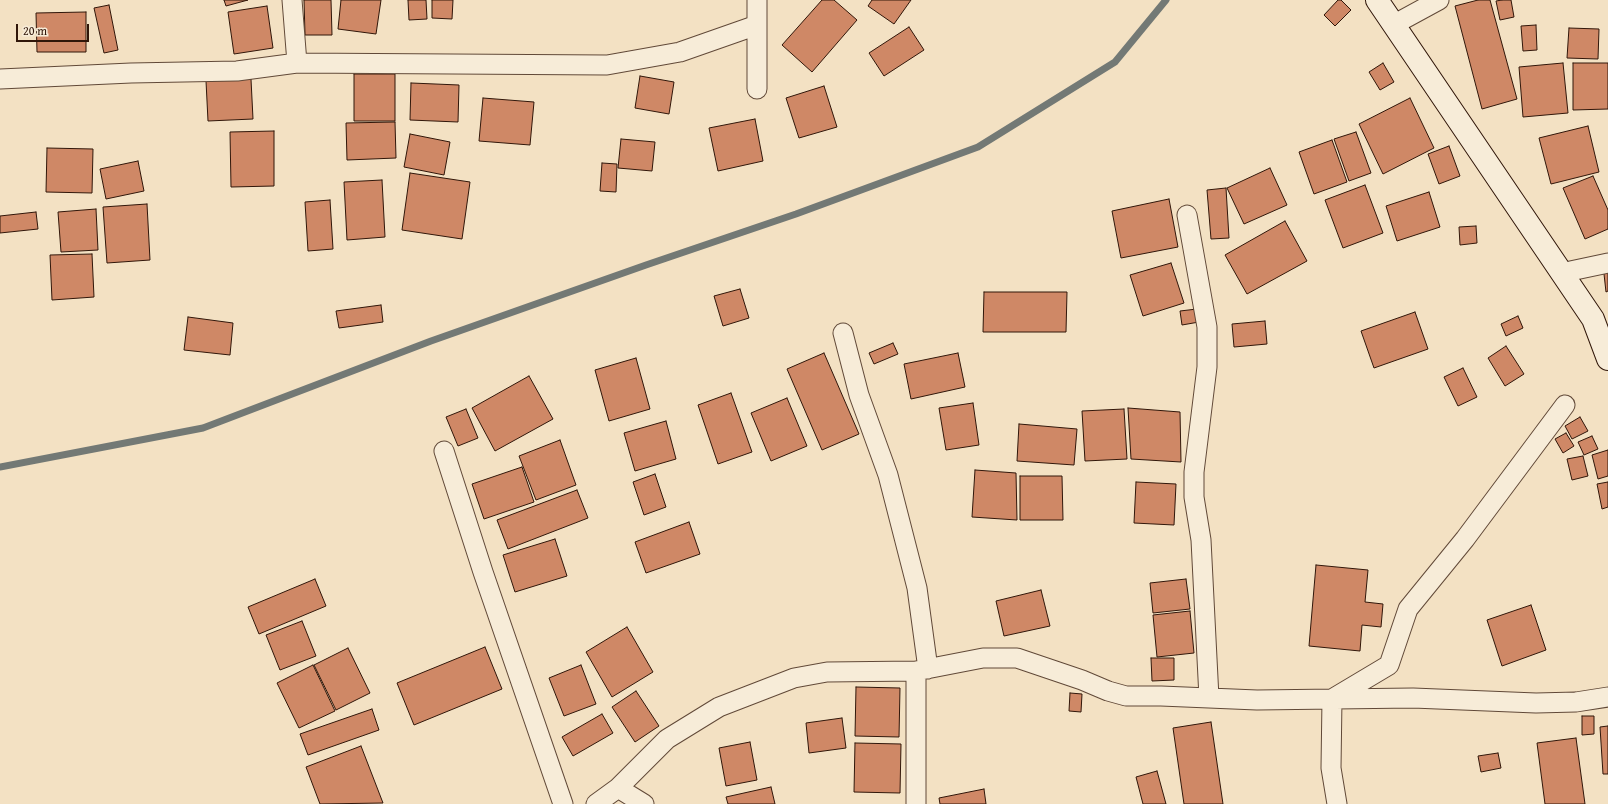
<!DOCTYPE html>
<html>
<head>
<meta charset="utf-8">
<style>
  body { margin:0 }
  #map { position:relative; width:1608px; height:804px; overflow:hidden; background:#f3e1c3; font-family:"Gentium Book Plus",serif }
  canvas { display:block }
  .scale { position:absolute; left:16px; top:24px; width:73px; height:18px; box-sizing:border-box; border:2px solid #301609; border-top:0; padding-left:5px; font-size:12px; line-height:14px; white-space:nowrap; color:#301609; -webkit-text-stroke:3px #f7ecd8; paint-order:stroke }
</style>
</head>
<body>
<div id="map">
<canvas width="1608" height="804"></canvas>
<div class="scale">20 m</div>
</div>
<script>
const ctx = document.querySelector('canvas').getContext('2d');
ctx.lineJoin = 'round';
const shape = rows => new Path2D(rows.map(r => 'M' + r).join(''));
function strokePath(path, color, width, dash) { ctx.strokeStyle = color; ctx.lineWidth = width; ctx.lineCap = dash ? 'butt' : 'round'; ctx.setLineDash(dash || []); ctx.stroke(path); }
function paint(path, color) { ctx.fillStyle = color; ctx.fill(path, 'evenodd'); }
const stream = shape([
  [0,467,203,428,431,341,646,265,796,214,978,147,1115,62,1166,0]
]);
const building = shape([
  [224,0,248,0,226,6,224,0],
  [304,0,331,0,332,35,305,35,304,0],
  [341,0,381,0,376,34,338,29,341,0],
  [408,0,426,0,427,19,409,20,408,0],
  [432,0,453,0,452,19,432,18,432,0],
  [822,0,834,0,857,20,812,72,782,45,822,0],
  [872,0,911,0,894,24,868,6,872,0],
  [1338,0,1341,0,1351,10,1335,26,1324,15,1338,0],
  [1478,0,1490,0,1517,99,1482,109,1455,6,1478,0],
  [1502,0,1511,0,1514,17,1500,20,1496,1,1502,0],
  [109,5,118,50,104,53,94,8,109,5],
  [267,6,273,48,234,54,228,12,267,6],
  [86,12,86,52,37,52,36,13,86,12],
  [1536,25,1537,50,1523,51,1521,26,1536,25],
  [909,27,924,50,884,76,869,53,909,27],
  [1569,28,1599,29,1598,59,1567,58,1569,28],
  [1383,63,1394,82,1380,90,1369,72,1383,63],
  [1563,63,1568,113,1523,117,1519,67,1563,63],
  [1573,63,1608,63,1608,109,1573,110,1573,63],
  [354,74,395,74,395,121,354,121,354,74],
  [640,76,674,82,669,114,635,108,640,76],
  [251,79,253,119,208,121,206,81,251,79],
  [411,83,459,85,458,122,410,120,411,83],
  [824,86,837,127,799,138,786,98,824,86],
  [483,98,534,102,530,145,479,141,483,98],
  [1410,98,1434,148,1383,174,1359,124,1410,98],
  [755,119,763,161,718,171,709,128,755,119],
  [395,122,396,158,347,160,346,123,395,122],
  [1588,126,1599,172,1551,184,1539,138,1588,126],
  [274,131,274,186,231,187,230,132,274,131],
  [1356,132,1371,173,1349,181,1334,139,1356,132],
  [410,134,450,142,444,175,404,167,410,134],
  [621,139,655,142,652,171,618,168,621,139],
  [1332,140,1347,182,1314,194,1299,152,1332,140],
  [1449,146,1460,176,1439,184,1428,154,1449,146],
  [47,148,93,149,92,193,46,192,47,148],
  [138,161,144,191,106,199,100,169,138,161],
  [602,163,617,164,616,192,600,191,602,163],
  [1270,168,1287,205,1244,224,1227,188,1270,168],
  [410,173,470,182,462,239,402,230,410,173],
  [1593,176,1608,210,1608,229,1585,239,1563,188,1593,176],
  [382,180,385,237,347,240,344,182,382,180],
  [1365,185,1383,233,1343,248,1325,200,1365,185],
  [1226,188,1229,238,1211,239,1207,190,1226,188],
  [1429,192,1440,227,1397,241,1386,206,1429,192],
  [1169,199,1178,247,1121,258,1112,211,1169,199],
  [330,200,333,249,308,251,305,202,330,200],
  [147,204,150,260,107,263,103,207,147,204],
  [96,209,98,250,61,252,58,212,96,209],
  [36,212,38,229,0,233,0,216,36,212],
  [1285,221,1307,261,1247,294,1225,255,1285,221],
  [1476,226,1477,243,1460,245,1459,227,1476,226],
  [92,254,94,297,52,300,50,255,92,254],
  [1171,263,1184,303,1143,316,1130,275,1171,263],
  [1603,265,1608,265,1608,291,1606,292,1603,265],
  [740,289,749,318,723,326,714,296,740,289],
  [984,292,1067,292,1066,332,983,332,984,292],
  [381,305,383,322,339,328,336,311,381,305],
  [1197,309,1199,322,1182,325,1180,311,1197,309],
  [1415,312,1428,349,1374,368,1361,331,1415,312],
  [1518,316,1523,328,1506,336,1501,324,1518,316],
  [188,317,233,323,230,355,184,350,188,317],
  [1265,321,1267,344,1234,347,1232,324,1265,321],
  [893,343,898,354,874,364,869,353,893,343],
  [1506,346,1524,374,1505,386,1488,358,1506,346],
  [824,353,859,434,822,450,787,369,824,353],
  [958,353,965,387,911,399,904,364,958,353],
  [636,358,650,409,609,421,595,370,636,358],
  [1463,368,1477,397,1458,406,1444,377,1463,368],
  [529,376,553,419,495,451,472,408,529,376],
  [731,393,752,452,718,464,698,405,731,393],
  [787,398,807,446,771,461,751,413,787,398],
  [973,403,979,445,946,450,939,408,973,403],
  [1128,408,1180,412,1181,462,1131,459,1128,408],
  [466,409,478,438,458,446,446,417,466,409],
  [1124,409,1127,459,1085,461,1082,411,1124,409],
  [1580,417,1588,431,1572,439,1565,426,1580,417],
  [666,421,676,459,635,471,624,433,666,421],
  [1019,424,1077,429,1074,465,1017,461,1019,424],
  [1566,433,1574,446,1563,453,1555,439,1566,433],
  [1592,436,1598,449,1584,455,1578,442,1592,436],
  [560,440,576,485,536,500,519,456,560,440],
  [1608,450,1608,476,1598,479,1592,455,1608,450],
  [1583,456,1588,476,1572,480,1567,459,1583,456],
  [522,467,534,502,484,519,472,484,522,467],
  [975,470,1016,473,1017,520,972,517,975,470],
  [655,474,666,507,644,515,633,482,655,474],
  [1020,476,1062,476,1063,520,1020,520,1020,476],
  [1136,482,1176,484,1174,525,1134,523,1136,482],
  [1608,482,1608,507,1602,509,1597,484,1608,482],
  [577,490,588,518,508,549,497,520,577,490],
  [689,522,700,554,646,573,635,542,689,522],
  [555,539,567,576,515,592,503,555,555,539],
  [1316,565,1368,570,1365,602,1383,604,1381,627,1362,625,1360,651,1309,646,1316,565],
  [315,579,326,606,259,634,248,607,315,579],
  [1186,579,1190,609,1153,613,1150,583,1186,579],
  [1041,590,1050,626,1004,636,996,601,1041,590],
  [1531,605,1546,650,1502,666,1487,620,1531,605],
  [1190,611,1194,653,1157,657,1153,615,1190,611],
  [302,621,316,656,280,670,266,635,302,621],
  [627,627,653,672,612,697,586,652,627,627],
  [485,647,502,689,414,725,397,683,485,647],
  [348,648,370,693,336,710,314,665,348,648],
  [1151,658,1174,658,1174,680,1152,681,1151,658],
  [313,665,335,711,299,728,277,683,313,665],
  [581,665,596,704,564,716,549,678,581,665],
  [856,687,900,688,899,737,855,736,856,687],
  [636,691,659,726,635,742,612,707,636,691],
  [1070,693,1082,694,1081,712,1069,711,1070,693],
  [372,709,379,730,308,755,300,734,372,709],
  [602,714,613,733,573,756,562,737,602,714],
  [1582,716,1594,716,1594,734,1582,735,1582,716],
  [842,718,846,748,809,753,806,723,842,718],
  [1211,722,1223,804,1184,804,1173,728,1211,722],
  [1608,726,1608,774,1603,774,1600,727,1608,726],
  [1576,738,1585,804,1545,804,1537,743,1576,738],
  [750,742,757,780,726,786,719,748,750,742],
  [855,743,901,744,900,793,854,792,855,743],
  [361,746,383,803,320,804,306,767,361,746],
  [1498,753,1501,768,1481,772,1478,756,1498,753],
  [1157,771,1166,804,1143,804,1136,777,1157,771],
  [771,787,775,804,728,804,726,797,771,787],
  [984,789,986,804,940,804,939,798,984,789]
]);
const street = shape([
  [292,0,297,63],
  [1393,25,1439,0],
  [0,79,131,73,237,71,297,63,607,65,680,52,757,25],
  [757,89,757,0],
  [1187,215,1207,327,1207,367,1194,472,1194,497,1201,540,1209,698],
  [1561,273,1608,263],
  [843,333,859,395,888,475,917,588,928,669],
  [444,451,483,572,563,804],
  [916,671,916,804],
  [618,788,644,804],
  [596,804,618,788,667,739,719,707,794,678,827,672,916,671,983,658,1017,658,1082,680,1108,691,1126,696,1161,696,1257,700,1413,698,1536,703,1576,702,1608,697],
  [1337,804,1331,768,1332,699,1389,665,1408,609,1465,539,1565,405]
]);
const secondary = shape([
  [1377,0,1593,319,1608,359]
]);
strokePath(stream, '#737975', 7);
paint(building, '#cf8866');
strokePath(building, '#301609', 1);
strokePath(street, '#614938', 21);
strokePath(secondary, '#301609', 24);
strokePath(street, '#f7ecd8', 19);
strokePath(secondary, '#f7ecd8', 22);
</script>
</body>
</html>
